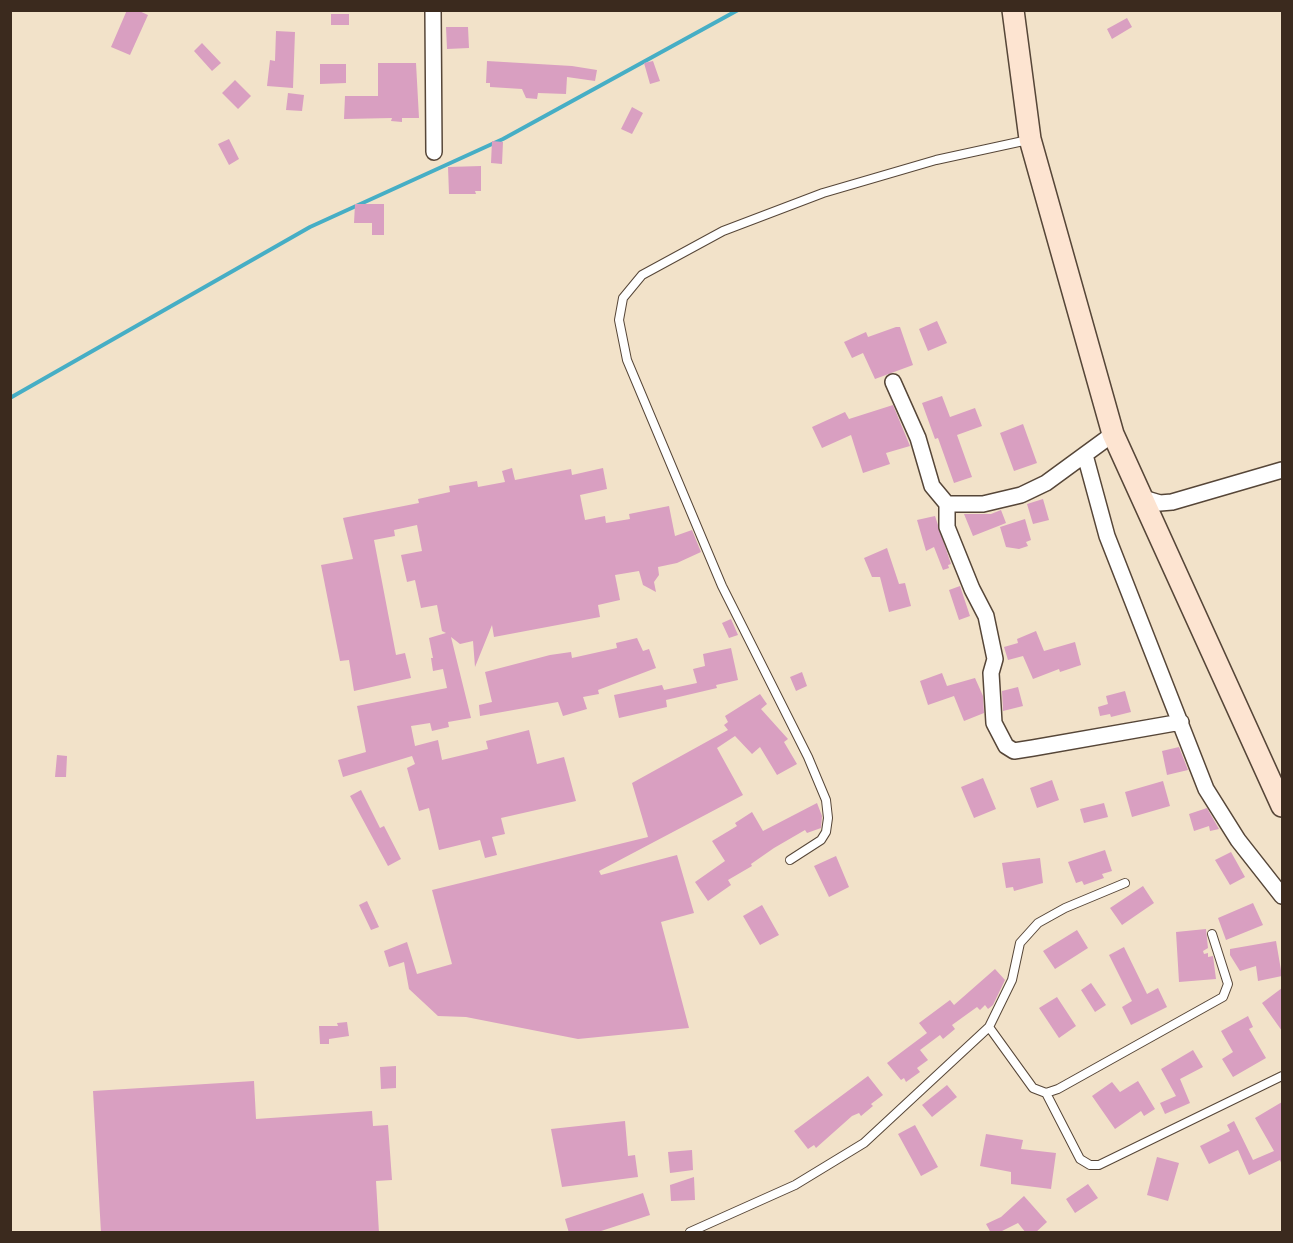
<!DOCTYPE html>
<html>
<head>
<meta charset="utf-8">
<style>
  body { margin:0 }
  #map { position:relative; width:1293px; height:1243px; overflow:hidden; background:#f2e2c9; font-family:Vollkorn,serif }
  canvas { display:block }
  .frame { position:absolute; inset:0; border:12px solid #3b2a1e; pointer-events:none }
</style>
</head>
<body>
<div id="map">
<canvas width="1293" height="1243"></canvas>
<div class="frame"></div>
</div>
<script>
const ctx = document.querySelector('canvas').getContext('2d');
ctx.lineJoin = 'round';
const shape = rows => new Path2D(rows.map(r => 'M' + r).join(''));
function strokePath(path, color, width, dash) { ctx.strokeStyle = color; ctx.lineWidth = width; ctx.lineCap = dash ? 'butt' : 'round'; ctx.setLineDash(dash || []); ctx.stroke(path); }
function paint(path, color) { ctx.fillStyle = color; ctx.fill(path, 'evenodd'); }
const stream = shape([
  [10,398,310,227,503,139,738,10]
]);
const building = shape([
  [127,10,137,10,148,15,130,55,111,47],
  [331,14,349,14,349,25,331,25],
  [1127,18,1132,27,1112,39,1107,29],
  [446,27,468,27,469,48,447,49],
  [276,31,295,32,293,88,267,86,270,60,275,61],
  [202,43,221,63,212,71,194,51],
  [487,61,572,66,597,70,595,81,567,77,566,94,538,93,537,99,526,98,522,89,490,87,490,83,486,83],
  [653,61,660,81,650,84,644,63],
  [378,63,416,63,419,118,402,118,402,122,391,121,392,118,344,119,345,96,378,96],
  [320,64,346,64,346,83,320,84],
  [235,80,251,96,238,109,222,93],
  [288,93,304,95,302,111,286,110],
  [632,107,643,113,632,134,621,129],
  [229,139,239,159,229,165,218,144],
  [492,141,503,142,502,164,491,163],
  [481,166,481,191,475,191,476,194,449,194,448,167],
  [355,204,384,204,384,235,372,235,372,223,354,223],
  [937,321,947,343,928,351,919,329],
  [896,327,900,327,913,365,875,379,863,353,852,358,844,342,866,332,868,337],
  [942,396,950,417,975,408,982,426,957,435,972,477,954,483,938,438,935,439,922,403],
  [893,405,910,446,886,453,890,464,863,473,851,435,822,448,812,427,845,412,849,419],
  [1023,424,1037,463,1014,471,1000,433],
  [512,468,515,480,571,469,572,475,603,468,607,489,580,495,585,520,605,516,606,523,630,519,629,514,669,506,675,536,692,530,701,552,677,563,658,567,659,575,654,582,656,592,643,585,639,571,615,575,620,600,598,605,600,617,494,637,492,625,475,667,473,641,460,644,451,637,471,718,448,722,449,727,432,731,430,723,411,726,415,746,438,740,442,760,488,749,486,741,529,730,537,764,564,757,576,801,501,818,505,834,492,837,497,855,485,858,480,840,439,850,429,808,419,811,407,768,415,764,412,756,343,777,338,760,366,752,357,706,447,688,443,669,433,671,431,658,433,658,429,638,446,633,442,631,437,605,421,608,415,580,407,582,401,555,422,551,417,525,394,530,395,536,374,540,396,655,405,653,411,678,354,691,349,660,340,661,321,565,353,559,343,518,419,503,418,499,450,492,449,486,477,481,478,487,505,482,502,471],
  [1043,499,1049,520,1033,524,1027,504],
  [1001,510,1006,523,973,536,964,514,991,514],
  [935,516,951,564,948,565,949,568,943,570,934,547,926,551,917,520],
  [1025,519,1031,540,1026,542,1028,546,1019,549,1006,547,1000,527],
  [887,548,899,584,905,583,911,606,889,612,880,577,872,577,864,558],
  [960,586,970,616,959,620,949,590],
  [731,619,738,635,729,638,722,623],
  [1036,631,1044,651,1075,642,1081,665,1060,672,1059,669,1033,679,1023,656,1008,660,1004,647,1018,643,1017,639],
  [637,638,643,651,649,649,656,668,598,690,599,694,583,697,587,709,563,716,558,702,480,716,479,705,492,702,485,672,550,655,571,652,572,658,617,648,616,643],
  [731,648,738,680,716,685,717,688,666,700,667,707,619,718,614,695,662,685,664,690,697,683,693,669,705,666,703,654],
  [802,672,807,686,796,691,790,677],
  [942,673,947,686,975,678,983,696,984,713,964,721,954,696,928,705,920,681],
  [1018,687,1023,706,1003,711,1002,691],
  [1125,691,1131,712,1111,717,1110,714,1100,716,1098,707,1108,704,1106,696],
  [760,694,767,704,761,709,788,739,784,742,797,764,777,775,760,747,752,754,735,736,717,748,743,795,599,871,601,875,677,855,694,913,661,922,689,1028,578,1039,466,1017,438,1016,409,989,404,962,389,967,384,951,407,942,417,974,452,964,432,890,648,837,632,783,728,730,724,725,728,722,725,716],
  [1179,747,1188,770,1167,775,1162,751],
  [57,755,67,756,66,777,55,777],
  [983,778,996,809,974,818,961,787],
  [1052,780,1059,800,1037,808,1030,788],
  [1163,781,1170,806,1132,817,1125,792],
  [361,790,380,828,384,826,401,859,388,866,350,796],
  [817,803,822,816,821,828,807,833,805,830,774,848,751,864,752,866,728,880,731,885,708,901,695,882,725,861,712,841,737,826,735,823,752,812,763,831],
  [1104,803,1108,817,1084,823,1080,809],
  [1207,808,1219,829,1210,831,1209,826,1194,831,1189,814],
  [1105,850,1112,871,1102,874,1104,878,1084,885,1082,881,1076,883,1068,862],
  [1231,852,1245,877,1230,885,1215,860],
  [836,856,849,887,829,897,814,866],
  [1040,858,1043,883,1014,891,1013,887,1006,888,1002,863],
  [1143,886,1154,903,1122,925,1110,908],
  [367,901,379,927,371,930,359,905],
  [1253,903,1263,925,1226,940,1218,918],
  [762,905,779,935,760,945,743,916],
  [1206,929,1208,948,1203,951,1204,954,1208,953,1208,957,1213,956,1216,979,1179,982,1176,932],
  [1077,930,1088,948,1055,969,1043,951],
  [1276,941,1282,976,1258,981,1256,966,1240,971,1230,955,1230,949],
  [1124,947,1147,994,1158,988,1167,1007,1131,1025,1122,1007,1132,1001,1109,955],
  [995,969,1005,980,993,1005,988,1009,985,1005,980,1010,977,1007,952,1025,955,1029,943,1039,940,1035,920,1050,928,1060,917,1068,920,1072,906,1082,904,1078,901,1080,887,1063,927,1033,919,1023,950,1000,954,1005],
  [1091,983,1106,1005,1095,1012,1081,990],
  [1282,988,1282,1031,1262,1003],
  [1057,997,1076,1026,1059,1038,1039,1008],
  [1248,1016,1253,1027,1249,1029,1266,1058,1233,1077,1222,1059,1233,1052,1221,1031],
  [347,1022,349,1036,329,1039,329,1044,320,1044,319,1026,338,1026,337,1023],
  [1193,1050,1203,1067,1180,1079,1190,1103,1165,1114,1160,1103,1176,1096,1161,1069],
  [396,1066,396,1088,381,1089,380,1067],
  [868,1076,883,1095,871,1104,873,1106,861,1116,859,1113,852,1116,816,1148,814,1145,808,1149,794,1131],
  [254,1081,256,1119,372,1111,373,1126,388,1125,392,1180,376,1181,379,1233,101,1233,93,1091],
  [1138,1081,1155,1109,1144,1116,1141,1111,1115,1129,1092,1096,1112,1082,1120,1092],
  [947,1085,957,1097,932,1117,922,1105],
  [1282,1102,1282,1165,1280,1160,1249,1175,1238,1150,1209,1164,1200,1146,1230,1131,1227,1125,1234,1121,1253,1160,1274,1151,1255,1118],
  [625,1121,628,1156,635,1155,638,1177,562,1187,551,1129],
  [915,1125,938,1167,921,1176,898,1134],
  [986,1134,1023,1140,1021,1149,1056,1153,1051,1189,1011,1184,1011,1172,980,1166],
  [692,1150,693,1170,670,1173,668,1152],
  [1157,1157,1179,1163,1168,1201,1147,1195],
  [694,1177,695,1200,671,1201,670,1185],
  [1088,1184,1098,1198,1075,1213,1066,1199],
  [643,1193,650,1215,595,1233,569,1233,565,1219],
  [1024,1196,1047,1222,1035,1233,1026,1233,1018,1223,998,1233,991,1233,986,1224,1001,1217]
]);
const service = shape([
  [790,860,821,840,826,832,828,818,826,800,808,757,722,586,627,360,619,320,623,298,642,275,723,231,823,193,936,160,1028,140],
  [989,1027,1033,1088,1046,1093,1058,1089,1223,997,1228,984,1212,934],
  [1046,1093,1080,1159,1090,1165,1099,1165,1282,1076],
  [690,1232,795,1185,864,1143,989,1027,1012,980,1020,943,1038,923,1065,908,1125,883]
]);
const minor = shape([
  [433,10,434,152],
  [893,382,918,438,932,486,947,504,983,504,1021,495,1046,483,1113,434],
  [1085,455,1107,536,1206,789,1238,840,1282,896],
  [1140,497,1160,503,1172,502,1282,470],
  [947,504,947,527,972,589,986,616,995,659,991,673,994,723,1006,746,1014,751,1033,748,1181,722]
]);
const secondary = shape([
  [1013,10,1030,139,1113,434,1282,806]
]);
strokePath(stream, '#46aec5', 4);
paint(building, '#d99fc1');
strokePath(service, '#564638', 10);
strokePath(minor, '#564638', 18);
strokePath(secondary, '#564638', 24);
strokePath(service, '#fff', 8);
strokePath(minor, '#fff', 15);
strokePath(secondary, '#fde4d1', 21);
</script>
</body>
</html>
